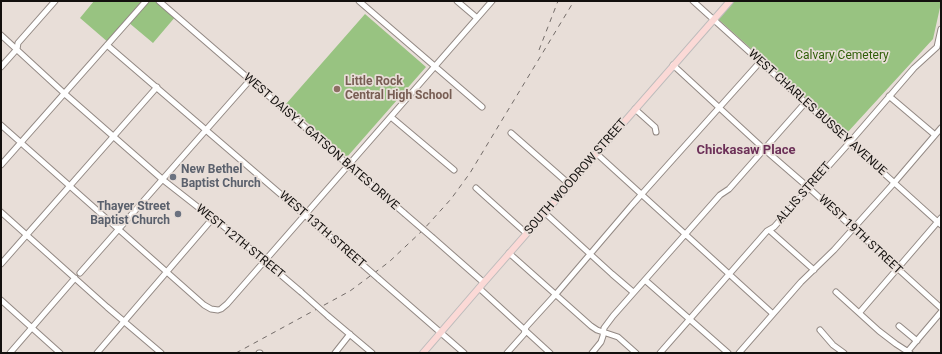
<!DOCTYPE html>
<html>
<head>
<meta charset="utf-8">
<style>
  body { margin:0 }
  #map { position:relative; width:942px; height:354px; overflow:hidden; background:#e8ded8; font-family:Roboto,sans-serif }
  canvas { display:block }
  .frame { position:absolute; inset:0; border:2px solid #13100e; pointer-events:none }
</style>
</head>
<body>
<div id="map">
<canvas width="942" height="354"></canvas>
<div class="frame"></div>
</div>
<script>
const ctx = document.querySelector('canvas').getContext('2d');
ctx.lineJoin = 'round';
function paint(path, color) { ctx.fillStyle = color; ctx.fill(path, 'evenodd'); }
const shape = rows => new Path2D(rows.map(r => 'M' + r).join(''));
function strokePath(path, color, width, dash) { ctx.strokeStyle = color; ctx.lineWidth = width; ctx.lineCap = dash ? 'butt' : 'round'; ctx.setLineDash(dash || []); ctx.stroke(path); }
function label(font, color, halo, rows, align = 'center') {
  ctx.font = font + ' Roboto,sans-serif'; ctx.lineWidth = 3.5; ctx.setLineDash([]); ctx.textBaseline = 'middle'; ctx.strokeStyle = halo; ctx.fillStyle = color; for (const [text, x, y, turn = 0] of rows) {
    ctx.save(); ctx.translate(x, y); ctx.rotate((+turn || 0) * Math.PI / 180); ctx.textAlign = isNaN(turn) ? turn : align; if (halo) ctx.strokeText(text, 0, 0); ctx.fillText(text, 0, 0); ctx.restore();
  }
}
const green = shape([
  [94,1,159,1,176,16,153,43,128,22,109,43,80,18],
  [733,1,941,1,941,3,933,39,846,134,717,18],
  [365,14,426,67,347,157,286,104]
]);
const minor = shape([
  [159,1,404,213],
  [359,1,482,107],
  [457,1,477,18],
  [693,1,941,225],
  [1,35,65,94,162,179,199,208,221,224,301,292],
  [107,45,356,259],
  [673,65,764,149,809,188,941,308],
  [1,67,17,49,18,43,55,1],
  [889,96,935,135],
  [635,109,655,127,656,132],
  [391,117,454,170],
  [1,125,204,305,211,309,218,310,221,309,227,304,255,272,492,1],
  [511,133,569,184],
  [596,153,773,314],
  [1,165,146,1],
  [476,188,526,233],
  [1,212,107,307,161,353],
  [544,212,612,274,633,292],
  [769,230,814,270],
  [433,238,483,282],
  [509,253,591,326,597,330,618,337,636,353],
  [1,264,157,87],
  [80,273,250,80],
  [379,279,464,353],
  [645,280,728,353],
  [479,288,550,353],
  [836,292,879,331,896,344,910,353],
  [1,300,60,353],
  [860,312,941,218],
  [328,316,372,353],
  [899,326,917,341],
  [820,330,833,345,844,353],
  [908,351,941,312],
  [10,353,75,278],
  [97,353,213,218],
  [259,353,260,353],
  [335,353,350,334],
  [507,353,524,334,526,327,556,294,632,205,760,62],
  [592,353,601,342,603,336,604,328,613,316,720,195,729,189,805,103],
  [660,353,767,231,774,227,850,142,914,68,937,47,941,29],
  [739,353,801,282,834,250,894,183,941,128]
]);
const major = shape([
  [423,353,479,288,730,1]
]);
const rail = shape([
  [539,50,558,1],
  [236,353,350,291,389,262,423,230,451,199,470,173,574,1]
]);
const minorBridge = shape([
  [404,213,433,238],
  [356,259,379,279],
  [301,292,328,316]
]);
const markers = [
  [337,89,4,"#8d6e63"],
  [173,177,4,"#6b7280"],
  [178,214,4,"#6b7280"]
];
const parkNames = [
  ["Calvary Cemetery",842,56]
];
const educationNames = [
  ["Little Rock",345,82],
  ["Central High School",345,96]
];
const streetNames = [
  ["WEST CHARLES BUSSEY AVENUE",817,113,42],
  ["WEST DAISY L GATSON BATES DRIVE",321,142,41],
  ["SOUTH WOODROW STREET",576,177,-49],
  ["ALLIS STREET",804,193,-49],
  ["WEST 13TH STREET",322,230,41],
  ["WEST 19TH STREET",860,235,43],
  ["WEST 12TH STREET",240,242,39]
];
const worshipNames = [
  ["New Bethel",181,170],
  ["Baptist Church",181,184],
  ["Thayer Street",170,207,"right"],
  ["Baptist Church",170,221,"right"]
];
const neighbourhoodNames = [
  ["Chickasaw Place",746,151]
];
paint(green, '#98c381');
strokePath(minor, '#928883', 7);
strokePath(major, '#bdbcbc', 8);
strokePath(minor, '#fff', 5);
strokePath(major, '#fbd9d6', 6);
strokePath(rail, '#726b68', 1, [5, 5]);
strokePath(minorBridge, '#928883', 7, []);
strokePath(minorBridge, '#fff', 5);
for (const [x, y, r, color] of markers) { const dot = new Path2D(); dot.arc(x, y, r, 0, 2 * Math.PI); ctx.fillStyle = color; ctx.fill(dot); strokePath(dot, '#e8ded8', 1.5); }
label('12px', '#305e08', '#e8ded8', parkNames);
label('bold 12px', '#785e54', '#e8ded8', educationNames, 'left');
label('12px', '#13100e', '#e8ded8', streetNames);
label('bold 12px', '#5b616d', '#e8ded8', worshipNames, 'left');
label('bold 13px', '#6c3058', '#e8ded8', neighbourhoodNames);
</script>
</body>
</html>
